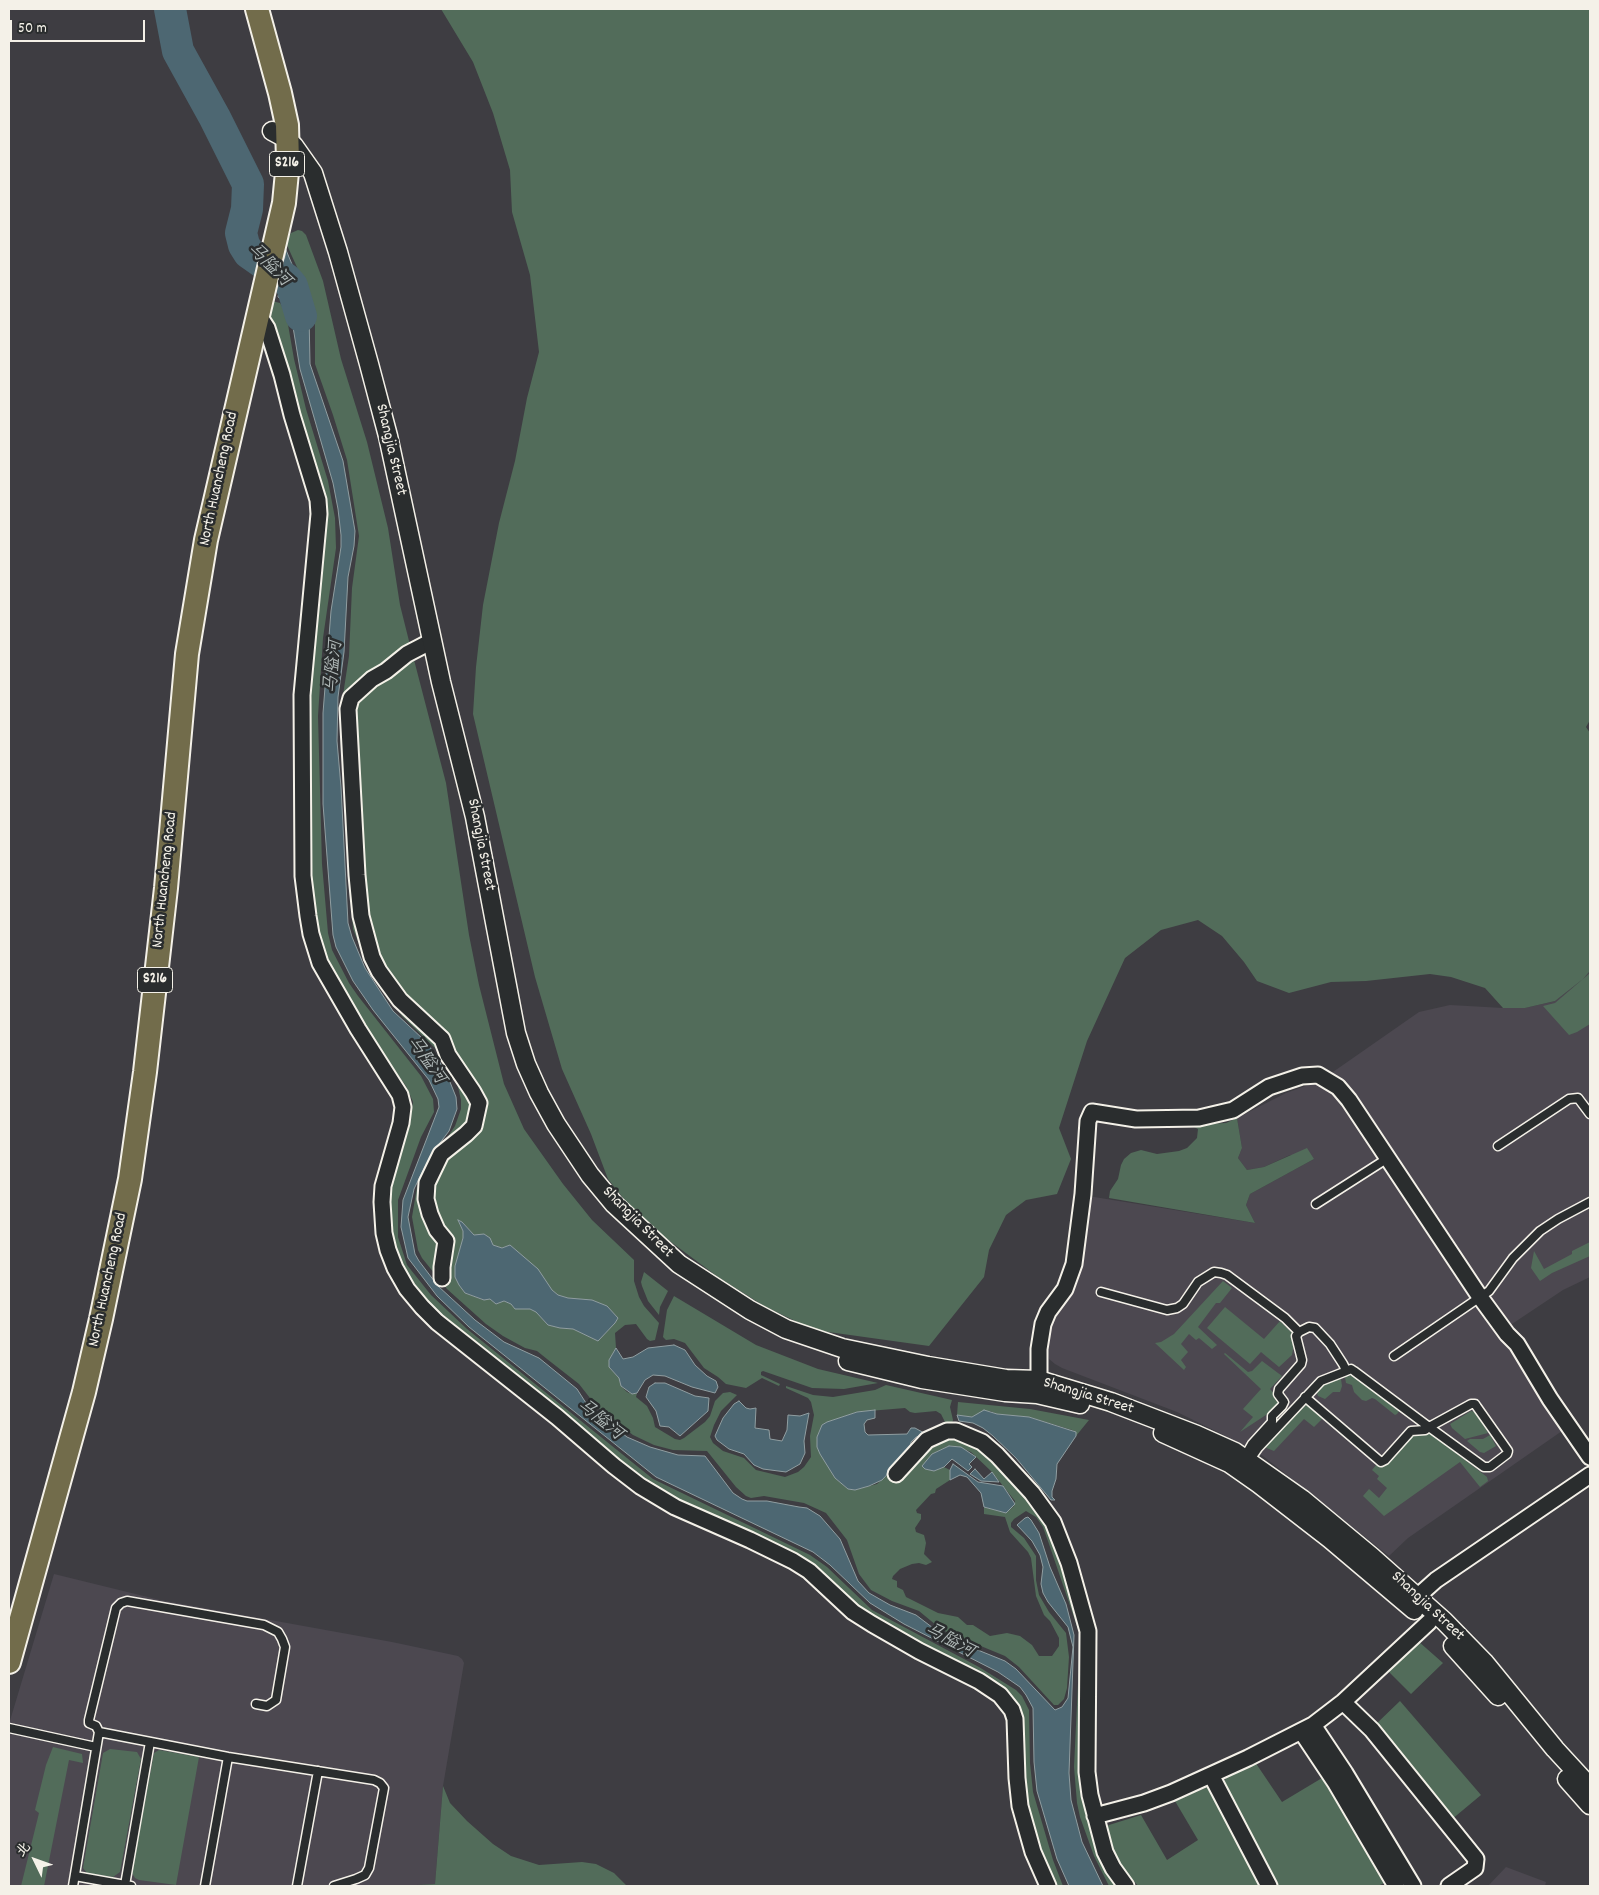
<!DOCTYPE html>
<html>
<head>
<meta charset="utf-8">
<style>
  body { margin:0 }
  #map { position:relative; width:1599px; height:1895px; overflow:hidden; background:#3e3d42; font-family:Dekko,"LXGW WenKai TC",sans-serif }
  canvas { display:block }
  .frame { position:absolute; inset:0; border:10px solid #f4f1e8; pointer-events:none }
  .north { position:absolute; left:10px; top:1835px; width:50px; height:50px; -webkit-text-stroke:4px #2a2d2e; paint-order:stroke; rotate:312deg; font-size:14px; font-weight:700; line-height:20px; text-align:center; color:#f4f1e8 }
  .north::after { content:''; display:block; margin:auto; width:18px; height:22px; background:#f4f1e8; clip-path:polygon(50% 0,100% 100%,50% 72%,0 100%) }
  .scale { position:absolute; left:10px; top:20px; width:135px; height:22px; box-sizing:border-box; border:2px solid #f4f1e8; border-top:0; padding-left:6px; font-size:15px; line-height:18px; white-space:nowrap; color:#f4f1e8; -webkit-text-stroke:4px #2a2d2e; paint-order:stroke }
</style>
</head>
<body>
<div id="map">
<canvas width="1599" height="1895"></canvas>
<div class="frame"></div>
<div class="north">北</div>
<div class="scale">50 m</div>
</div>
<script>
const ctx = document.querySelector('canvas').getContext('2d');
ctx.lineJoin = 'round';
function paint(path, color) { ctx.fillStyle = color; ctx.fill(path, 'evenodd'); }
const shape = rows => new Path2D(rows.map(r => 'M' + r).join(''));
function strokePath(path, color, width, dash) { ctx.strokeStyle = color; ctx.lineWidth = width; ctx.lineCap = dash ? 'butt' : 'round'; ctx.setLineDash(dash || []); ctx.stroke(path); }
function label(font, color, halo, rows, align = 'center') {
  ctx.font = font + ' Dekko,"LXGW WenKai TC",sans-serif'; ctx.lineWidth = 5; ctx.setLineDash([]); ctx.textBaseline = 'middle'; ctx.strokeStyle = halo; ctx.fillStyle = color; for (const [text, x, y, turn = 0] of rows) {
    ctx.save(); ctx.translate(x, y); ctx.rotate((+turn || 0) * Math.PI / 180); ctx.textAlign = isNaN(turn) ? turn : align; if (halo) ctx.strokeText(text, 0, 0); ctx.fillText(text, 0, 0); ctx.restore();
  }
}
const built = shape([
  [1590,971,1590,1277,1563,1290,1509,1326,1512,1347,1562,1431,1408,1538,1389,1556,1263,1456,1250,1448,1177,1412,1062,1368,1055,1364,1049,1359,1047,1352,1048,1329,1062,1306,1088,1196,1255,1223,1246,1205,1250,1194,1314,1159,1290,1155,1264,1167,1247,1170,1238,1158,1242,1148,1237,1118,1286,1093,1320,1081,1419,1012,1450,1005,1503,1008,1525,1008,1555,1001,1583,979],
  [54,1574,160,1600,392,1642,458,1656,462,1659,464,1663,443,1786,435,1884,400,1886,9,1886,9,1724],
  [1506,1867,1546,1882,1545,1886,1488,1886]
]);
const green = shape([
  [441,9,1590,9,1590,720,1586,727,1590,733,1590,971,1583,979,1555,1001,1525,1008,1503,1008,1485,988,1451,977,1430,974,1366,981,1331,982,1289,993,1257,981,1244,962,1222,936,1198,920,1161,930,1125,958,1087,1041,1059,1128,1071,1159,1057,1194,1026,1200,1006,1215,989,1250,984,1277,929,1346,814,1330,764,1306,718,1277,667,1239,635,1213,608,1179,591,1134,562,1069,535,977,473,714,476,667,483,605,499,523,515,461,527,398,539,352,530,275,512,212,510,170,493,113,473,62],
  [298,230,302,231,306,235,323,281,341,359,367,442,388,528,400,605,410,645,408,650,372,676,351,695,345,706,358,914,373,965,397,1000,439,1040,444,1055,472,1094,476,1106,470,1126,444,1148,437,1157,424,1182,424,1204,427,1212,432,1225,443,1240,442,1254,438,1270,441,1280,444,1280,444,1276,448,1241,439,1229,431,1210,428,1195,429,1182,442,1157,475,1128,479,1121,482,1106,476,1091,450,1054,446,1039,442,1034,402,998,374,955,363,916,350,715,350,708,355,697,376,680,411,655,413,656,446,783,469,935,479,985,504,1084,524,1129,563,1184,592,1220,634,1260,634,1281,639,1297,644,1306,659,1323,655,1340,650,1341,647,1339,636,1324,625,1325,615,1333,616,1348,609,1360,609,1367,619,1378,621,1386,627,1392,632,1394,637,1393,636,1397,647,1406,653,1418,655,1427,675,1439,680,1440,684,1438,705,1422,710,1416,715,1401,723,1393,730,1392,737,1395,721,1411,714,1425,710,1437,713,1443,723,1451,744,1458,756,1470,785,1477,798,1472,804,1467,811,1457,810,1436,814,1415,811,1402,808,1398,786,1388,786,1386,813,1395,833,1397,875,1390,886,1385,952,1400,950,1407,953,1420,952,1423,947,1426,941,1414,936,1411,915,1413,910,1412,905,1408,857,1412,822,1425,817,1437,817,1447,835,1478,848,1489,855,1490,877,1484,896,1467,892,1476,897,1479,932,1444,945,1439,961,1439,978,1445,1019,1484,1033,1501,1047,1526,1058,1553,1083,1629,1080,1748,1083,1789,1095,1838,1118,1886,1109,1886,1094,1856,1080,1817,1077,1803,1074,1767,1080,1641,1079,1632,1049,1544,1043,1527,1036,1517,1026,1511,1014,1519,1011,1523,1011,1527,1024,1538,1036,1556,1036,1580,1039,1595,1049,1612,1066,1633,1069,1657,1067,1688,1064,1699,1058,1705,1054,1705,1019,1667,1005,1656,942,1630,919,1611,892,1601,871,1590,859,1574,847,1540,826,1513,804,1503,764,1496,751,1498,746,1496,736,1487,707,1451,673,1450,654,1445,633,1435,597,1407,579,1384,547,1359,537,1351,525,1348,503,1336,486,1324,447,1289,422,1258,418,1250,412,1217,417,1187,428,1166,455,1126,461,1109,461,1100,457,1083,436,1049,402,1016,369,969,353,929,341,731,343,695,349,656,352,588,359,536,347,460,333,415,315,364,315,316,306,287,286,243,291,233],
  [458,1220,462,1222,474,1235,484,1234,490,1238,493,1245,502,1248,510,1245,538,1270,552,1290,558,1295,568,1298,592,1300,607,1306,618,1318,615,1323,598,1341,573,1329,560,1328,548,1325,536,1312,530,1309,515,1309,511,1304,503,1301,496,1304,490,1299,483,1300,465,1293,459,1285,455,1277,455,1266,463,1238,463,1231],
  [949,1446,957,1446,971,1452,992,1472,1015,1501,1014,1506,1006,1513,984,1507,984,1514,1005,1517,1010,1532,1028,1552,1031,1558,1036,1596,1044,1615,1050,1621,1059,1638,1059,1646,1052,1656,1039,1656,1032,1645,1020,1636,1007,1633,990,1636,973,1625,967,1625,958,1617,938,1613,906,1597,903,1590,897,1587,897,1581,892,1579,893,1576,900,1569,912,1564,919,1563,926,1565,932,1562,924,1554,926,1543,924,1535,916,1532,915,1528,921,1519,921,1514,917,1513,916,1510,931,1494,935,1493,936,1489,950,1480,951,1476,950,1470,944,1467,934,1471,925,1469,923,1466,932,1454],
  [272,301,280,303,286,313,294,359,306,409,328,481,335,518,336,548,323,638,318,716,322,864,328,933,332,950,349,983,358,996,421,1076,433,1099,434,1112,421,1137,398,1200,398,1237,407,1265,431,1295,467,1329,653,1479,810,1555,827,1567,872,1610,979,1667,1016,1690,1022,1696,1029,1710,1030,1763,1033,1792,1053,1860,1063,1886,1055,1886,1031,1820,1024,1779,1022,1724,948,1658,869,1615,821,1572,665,1493,628,1468,443,1320,418,1294,392,1247,388,1209,391,1189,408,1130,413,1102,406,1086,377,1046,329,968,318,939,313,905,310,855,307,693,320,553,326,526,325,513,267,317],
  [1590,973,1590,1024,1577,1032,1569,1035,1543,1006,1555,1003],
  [1237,1118,1242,1148,1238,1158,1247,1170,1264,1167,1307,1148,1314,1159,1250,1194,1246,1205,1255,1223,1109,1198,1110,1191,1118,1179,1121,1165,1124,1159,1131,1153,1141,1150,1157,1154,1179,1151,1187,1148,1197,1138,1198,1129,1190,1125,1226,1123],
  [1590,1242,1590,1256,1552,1273,1540,1281,1531,1268,1534,1251,1544,1269,1572,1254,1572,1251],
  [644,1272,668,1291,660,1307,659,1315,648,1301,642,1286,641,1282],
  [1223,1281,1232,1288,1220,1303,1216,1303,1198,1327,1217,1345,1212,1349,1199,1338,1196,1340,1189,1334,1181,1344,1188,1352,1181,1360,1186,1367,1184,1370,1155,1343,1161,1342,1174,1334],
  [674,1296,756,1345,818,1369,878,1383,844,1389,812,1388,763,1371,761,1372,761,1375,780,1384,779,1386,762,1378,746,1388,726,1384,718,1377,704,1368,685,1343,674,1339,666,1340,663,1337,667,1310],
  [1225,1307,1264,1339,1280,1321,1292,1333,1294,1344,1292,1355,1279,1367,1261,1352,1250,1364,1207,1328],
  [1225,1353,1248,1372,1252,1371,1262,1361,1282,1376,1270,1389,1280,1400,1279,1404,1272,1411,1240,1432,1253,1417,1243,1409,1261,1389,1224,1354],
  [1353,1375,1400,1410,1397,1414,1395,1415,1375,1399,1372,1398,1366,1401,1362,1400,1354,1392,1352,1385,1346,1383,1345,1377],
  [1341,1379,1342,1386,1340,1392,1333,1392,1325,1399,1318,1396,1317,1393,1325,1383],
  [958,1402,1030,1409,1089,1420,1076,1436,1076,1432,1072,1430,1029,1417,997,1414,990,1411,972,1417,957,1415],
  [1306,1405,1323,1418,1314,1427,1304,1419,1274,1451,1264,1447],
  [1471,1411,1475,1412,1488,1433,1465,1439,1452,1428,1450,1424],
  [1418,1433,1431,1434,1487,1477,1488,1481,1480,1487,1460,1462,1384,1516,1363,1496,1369,1489,1379,1498,1387,1488,1377,1479,1379,1476,1372,1470,1377,1464,1383,1467,1409,1436],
  [1490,1435,1496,1446,1484,1453,1480,1452,1467,1441,1470,1439,1483,1439],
  [1418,1641,1443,1663,1411,1694,1385,1668],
  [1400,1701,1481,1795,1451,1820,1374,1726],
  [53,1747,82,1754,83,1763,69,1760,44,1886,21,1886,39,1813,35,1810,46,1765],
  [110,1749,137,1752,141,1759,120,1872,113,1877,87,1873,83,1868,103,1753],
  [159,1750,199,1757,176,1885,139,1880,135,1878,132,1873,154,1753],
  [1255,1762,1282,1802,1322,1778,1384,1883,1378,1886,1275,1886,1223,1783,1227,1777],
  [443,1786,450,1803,467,1821,493,1844,511,1856,539,1865,582,1862,596,1864,614,1873,627,1886,400,1886,435,1884],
  [1210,1786,1262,1886,1138,1886,1124,1869,1111,1846,1105,1828,1109,1825,1141,1815,1167,1860,1198,1840,1175,1801]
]);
const water = shape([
  [286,250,302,288,309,314,310,364,343,461,355,531,354,546,348,577,344,652,338,697,337,741,341,787,348,923,352,937,365,968,393,1011,423,1039,432,1050,446,1072,456,1097,457,1109,449,1131,430,1156,414,1189,408,1217,415,1254,419,1261,438,1286,475,1320,504,1342,539,1358,577,1389,586,1403,598,1414,627,1437,650,1447,678,1455,705,1456,733,1493,742,1499,747,1501,767,1501,799,1507,807,1508,820,1516,840,1539,858,1581,869,1593,890,1605,916,1615,937,1631,953,1640,1005,1661,1016,1669,1055,1710,1062,1707,1068,1698,1073,1647,1068,1627,1048,1602,1043,1593,1041,1584,1043,1567,1040,1555,1032,1541,1017,1525,1025,1518,1028,1517,1031,1520,1039,1533,1050,1567,1066,1604,1074,1635,1069,1773,1071,1800,1082,1842,1103,1886,1069,1886,1057,1859,1037,1791,1034,1762,1033,1708,1026,1695,1020,1687,998,1672,904,1624,870,1603,830,1565,813,1552,656,1477,469,1327,437,1296,408,1258,401,1227,403,1200,439,1107,438,1099,429,1080,373,1010,353,981,336,947,333,935,323,804,323,713,331,611,341,547,341,535,338,509,333,483,300,369,291,315,285,302,278,297,286,250],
  [458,1220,462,1222,474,1235,484,1234,490,1238,493,1245,502,1248,510,1245,538,1269,552,1290,558,1295,568,1298,592,1300,607,1306,618,1318,615,1323,598,1341,573,1329,560,1328,548,1325,536,1312,530,1309,515,1309,511,1304,504,1301,496,1304,490,1299,484,1300,465,1293,459,1285,455,1277,455,1266,463,1238,463,1231,458,1220],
  [674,1345,685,1350,695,1365,707,1376,716,1381,718,1387,715,1393,692,1387,665,1376,653,1375,645,1380,637,1393,632,1394,621,1386,619,1378,609,1367,609,1360,616,1348,623,1359,633,1357,648,1348,674,1345],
  [655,1383,665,1383,695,1396,709,1398,708,1411,680,1436,669,1427,660,1426,656,1411,646,1397,649,1387,655,1383],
  [739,1401,746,1408,750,1409,756,1408,755,1428,769,1430,770,1439,782,1441,787,1430,788,1415,800,1416,809,1413,804,1441,805,1453,800,1464,786,1472,763,1469,754,1465,744,1454,729,1449,717,1440,715,1436,723,1418,734,1404,739,1401],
  [875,1410,875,1418,867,1420,864,1424,865,1432,868,1435,907,1434,911,1428,915,1428,926,1434,916,1437,911,1442,910,1450,882,1480,869,1486,855,1490,848,1489,835,1478,820,1454,817,1447,817,1437,822,1425,827,1422,857,1412,875,1410],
  [984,1410,997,1414,1029,1417,1076,1432,1076,1436,1057,1464,1056,1479,1052,1491,1052,1497,1055,1500,1051,1500,1016,1458,993,1436,983,1428,973,1423,959,1421,957,1415,972,1417,984,1410],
  [949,1446,961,1447,976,1457,969,1464,972,1467,968,1471,952,1459,944,1467,934,1471,925,1469,922,1466,932,1454,949,1446],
  [953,1464,978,1482,1003,1486,1015,1504,1006,1513,984,1507,981,1493,967,1477,960,1475,950,1480,950,1470,953,1464],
  [975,1469,984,1479,992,1472,999,1482,981,1481,970,1474,975,1469]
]);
const river = shape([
  [170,9,178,51,215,118,248,184,247,209,241,233,244,245,249,253,286,279,292,286,301,316]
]);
const service = shape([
  [1498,1146,1569,1099,1578,1098,1590,1114],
  [1316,1204,1388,1158],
  [1101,1292,1167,1310,1177,1308,1183,1304,1198,1282,1214,1272,1221,1273,1227,1275,1285,1318,1299,1332],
  [1394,1356,1489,1291,1513,1258,1540,1231,1558,1219,1590,1202],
  [1305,1397,1381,1462,1385,1460,1411,1431,1425,1430,1429,1427,1471,1404,1475,1404,1477,1407,1508,1451,1507,1454,1490,1467,1484,1467,1429,1427,1354,1371,1351,1369,1344,1372],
  [1244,1458,1252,1444,1272,1422,1272,1416,1282,1406,1284,1402,1278,1394,1279,1389,1301,1364,1302,1360,1296,1336,1299,1332,1309,1327,1315,1328,1330,1344,1343,1364,1345,1368,1344,1372,1321,1381,1258,1448,1249,1461],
  [9,1728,96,1747],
  [99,1732,96,1726,89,1723,89,1720,116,1608,121,1603,127,1601,264,1625,278,1632,282,1639,285,1647,276,1700,267,1706,256,1704],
  [75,1876,131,1886],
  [125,1885,150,1742],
  [73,1886,99,1732,228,1757,374,1780,380,1783,384,1788,369,1868,365,1875,356,1879,334,1886],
  [205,1886,228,1757],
  [297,1886,318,1771]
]);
const minor = shape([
  [258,314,267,328,282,375,292,415,318,500,319,514,302,695,303,876,308,916,311,934,320,963,358,1029,400,1095,403,1107,401,1123,383,1186,382,1202,384,1233,388,1250,395,1268,407,1289,422,1307,437,1322,557,1417,614,1466,640,1486,675,1507,750,1540,793,1561,809,1571,853,1612,872,1624,919,1651,979,1681,1000,1695,1012,1710,1015,1719,1017,1778,1020,1806,1033,1852,1048,1886],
  [432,641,407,654,386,671,372,679,351,698,348,709,357,875,361,916,372,957,379,971,400,1000,442,1039,448,1055,473,1092,479,1103,474,1126,466,1134,441,1154,427,1183,426,1199,430,1214,437,1230,446,1241,442,1267,442,1278],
  [1039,1380,1039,1349,1043,1324,1048,1312,1065,1289,1074,1264,1083,1194,1088,1121,1092,1112,1136,1119,1199,1118,1233,1110,1269,1087,1302,1076,1318,1075,1338,1087,1349,1100,1480,1297,1507,1334,1517,1344,1550,1399,1590,1457],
  [896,1474,927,1440,947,1431,956,1431,982,1442,997,1455,1032,1493,1053,1522,1069,1563,1088,1631,1087,1772,1090,1795,1105,1852,1113,1868,1126,1886],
  [1417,1597,1436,1580,1590,1475],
  [1343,1702,1372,1730,1476,1859,1475,1868,1449,1886],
  [1313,1725,1345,1773,1413,1886],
  [1301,1731,1335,1782,1396,1886],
  [1211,1775,1269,1886],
  [1095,1816,1144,1803,1171,1793,1248,1758,1313,1725,1343,1702,1429,1622]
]);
const tertiary = shape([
  [272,131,287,139,294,146,313,173,338,252,369,364,388,436,441,682,475,817,516,1033,526,1064,539,1093,556,1124,590,1175,614,1204,679,1264,750,1310,786,1329,842,1348,928,1366,1006,1379,1039,1380,1111,1402,1197,1435,1235,1452,1302,1499,1372,1557,1444,1621,1484,1662,1555,1749,1590,1787],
  [848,1361,922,1379,1005,1392,1037,1394,1080,1404],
  [1163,1433,1229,1463,1259,1484,1330,1539,1414,1610],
  [1453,1646,1498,1696],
  [1567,1779,1590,1805]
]);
const primary = shape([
  [9,1662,84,1392,101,1319,130,1179,145,1072,166,888,187,654,206,540,284,203,288,162,287,125,280,93,257,9]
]);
const shields = [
  [287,164,35],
  [155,980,35]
];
const shieldNames = [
  ["S216",287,164],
  ["S216",155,980]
];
const streetNames = [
  ["Shangjia Street",390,450,77],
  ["North Huancheng Road",220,479,-78],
  ["Shangjia Street",480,845,79],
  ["North Huancheng Road",166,880,-84],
  ["Shangjia Street",637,1223,45],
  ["North Huancheng Road",109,1280,-78],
  ["Shangjia Street",1088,1397,17],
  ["Shangjia Street",1427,1607,43]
];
const waterNames = [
  ["马隘河",268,266,45],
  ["马隘河",335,667,-84],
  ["马隘河",425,1061,55],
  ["马隘河",599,1421,39],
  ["马隘河",949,1642,28]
];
paint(built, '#4c4850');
paint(green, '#526c5a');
paint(water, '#4d6772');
strokePath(water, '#909ea1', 1);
strokePath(river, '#4d6772', 32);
strokePath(service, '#f4f1e8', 11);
strokePath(minor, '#f4f1e8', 19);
strokePath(tertiary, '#f4f1e8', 21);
strokePath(primary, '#f4f1e8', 26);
strokePath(service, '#2a2d2e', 8);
strokePath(minor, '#2a2d2e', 15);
strokePath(tertiary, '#2a2d2e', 18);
strokePath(primary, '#726c4b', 22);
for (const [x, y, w] of shields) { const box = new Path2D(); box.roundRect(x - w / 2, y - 12.5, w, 25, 4); ctx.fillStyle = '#2a2d2e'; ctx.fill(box); strokePath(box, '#f4f1e8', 1); }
label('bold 15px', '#f4f1e8', null, shieldNames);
label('16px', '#f4f1e8', '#2a2d2e', streetNames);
label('italic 18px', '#b1bab9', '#2a2d2e', waterNames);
</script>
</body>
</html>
